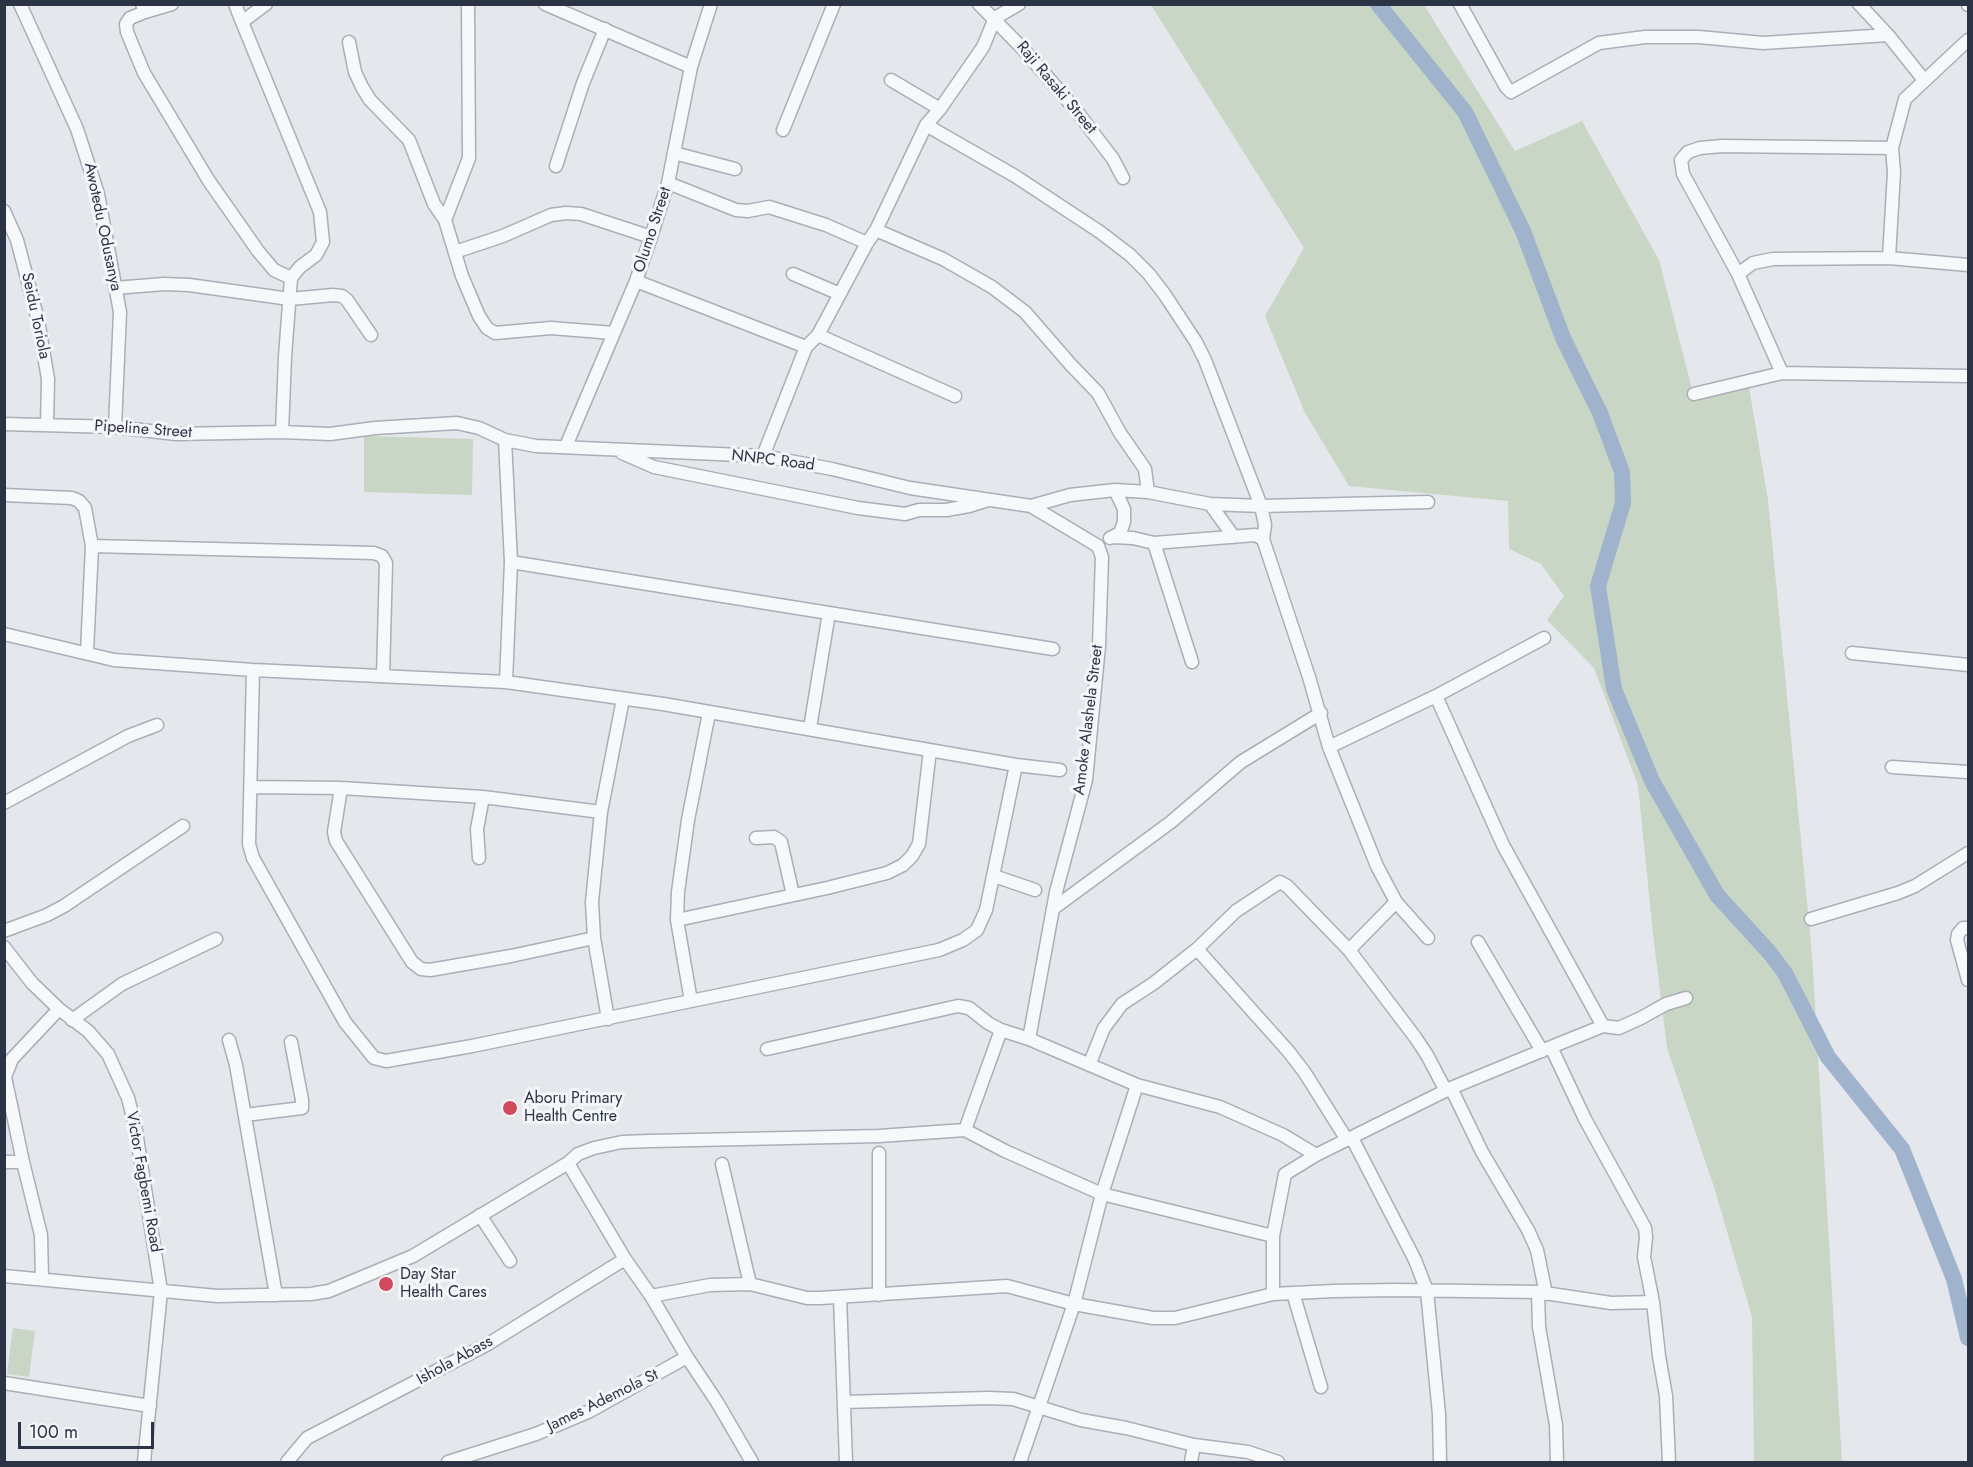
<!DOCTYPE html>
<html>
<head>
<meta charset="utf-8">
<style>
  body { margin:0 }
  #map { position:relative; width:1973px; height:1467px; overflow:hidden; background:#e4e7ec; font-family:Jost,sans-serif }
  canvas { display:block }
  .frame { position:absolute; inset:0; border:6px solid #2b3445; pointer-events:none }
  .scale { position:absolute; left:18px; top:1422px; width:136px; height:27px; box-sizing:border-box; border:3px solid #2b3445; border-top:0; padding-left:8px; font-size:18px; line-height:21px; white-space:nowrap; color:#2b3445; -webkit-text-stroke:4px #f4f6f9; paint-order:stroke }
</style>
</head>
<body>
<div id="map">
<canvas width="1973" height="1467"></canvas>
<div class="frame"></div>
<div class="scale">100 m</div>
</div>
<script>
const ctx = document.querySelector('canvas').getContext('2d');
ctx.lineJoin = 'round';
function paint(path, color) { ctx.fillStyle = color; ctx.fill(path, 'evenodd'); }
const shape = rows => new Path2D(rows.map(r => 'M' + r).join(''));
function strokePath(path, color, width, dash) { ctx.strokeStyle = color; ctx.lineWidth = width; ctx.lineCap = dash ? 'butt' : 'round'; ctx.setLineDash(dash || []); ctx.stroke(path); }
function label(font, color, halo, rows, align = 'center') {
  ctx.font = font + ' Jost,sans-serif'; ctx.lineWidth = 6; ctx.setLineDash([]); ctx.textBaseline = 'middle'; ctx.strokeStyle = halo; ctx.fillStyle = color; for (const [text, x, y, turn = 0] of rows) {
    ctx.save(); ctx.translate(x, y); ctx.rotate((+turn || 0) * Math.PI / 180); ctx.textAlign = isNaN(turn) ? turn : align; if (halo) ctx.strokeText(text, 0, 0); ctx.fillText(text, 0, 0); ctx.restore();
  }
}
const green = shape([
  [1151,5,1424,5,1515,151,1582,121,1659,260,1693,393,1749,387,1768,500,1812,954,1842,1462,1754,1462,1752,1317,1714,1187,1667,1048,1653,934,1638,785,1594,668,1547,620,1564,596,1541,564,1509,549,1508,501,1349,486,1305,413,1265,316,1304,248],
  [364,436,473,439,472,495,364,492],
  [13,1328,35,1331,29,1377,7,1374]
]);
const river = shape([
  [1378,4,1465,112,1523,231,1563,338,1600,413,1622,472,1623,503,1598,586,1614,689,1652,781,1717,895,1769,952,1785,973,1828,1057,1902,1149,1954,1279,1968,1338]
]);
const minor = shape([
  [20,4,77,129,98,194,120,312,115,427],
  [142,4,145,12,130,18,126,24,127,32,144,73,209,181,258,251,274,270,291,278],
  [235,4,242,22],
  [266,4,242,22,320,212,323,242,316,255,300,267,291,278,285,357,282,432],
  [468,4,469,158,445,220,462,276,479,316,487,328,495,333,551,328,613,333],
  [545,4,691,67],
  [979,4,1024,50,1075,109,1113,159,1123,178],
  [1460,4,1506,87,1511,92,1599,43,1645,37,1699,37,1763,43,1888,35],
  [1859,4,1888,35,1924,80],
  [1968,4,1968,5],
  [145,12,172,4],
  [349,42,355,72,362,87,370,100,409,140,434,204,445,220],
  [891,80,940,109],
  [926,125,1015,176,1100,232,1130,255,1149,274,1165,295,1196,342,1205,360,1261,506,1265,525,1263,539,1309,677,1329,747,1377,866,1396,902,1428,938],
  [783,130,834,4],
  [674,153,735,169],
  [556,166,583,83,605,29],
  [668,183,736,210,748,211,769,207,826,225,867,243],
  [4,211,17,240,38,320,48,379,47,425],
  [876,230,943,259,992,287,1025,312,1071,365,1098,393,1120,433,1145,469,1148,492],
  [455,252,503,236,551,215,566,213,581,214,651,237],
  [1889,258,1894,172,1892,148,1905,99,1968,40],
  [793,274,840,294],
  [1738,274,1753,263,1773,259,1889,258,1968,265],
  [636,281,806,347],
  [115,288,164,284,189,285,290,299,333,295,342,296,347,300,371,335],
  [818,335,955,396],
  [1782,373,1738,274,1683,174,1681,160,1688,152,1700,148,1722,146,1892,148],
  [1694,394,1782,373,1968,376],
  [4,424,115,427,176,434,282,432,330,434,375,428,457,423,479,428,505,440,536,446,763,456,832,469,910,488,1031,506,1070,495,1115,490,1148,492,1210,504,1261,506,1428,502],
  [505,440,511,562,506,682],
  [566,446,636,281,651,237,668,183,691,67,711,4],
  [622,453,654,467,858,508,905,514,919,510,946,510,969,506,985,501],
  [763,456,806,347,818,335,867,243,876,230,926,125,940,109,983,47,995,18,1019,4],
  [4,495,72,498,79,501,85,508,92,546,87,652],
  [1210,504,1234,537],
  [1112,537,1133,538,1154,543,1255,535,1263,539],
  [1110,538,1120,533,1124,522,1124,509,1115,490],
  [1154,543,1192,662],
  [92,546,374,553,382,556,386,563,383,676],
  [511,562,1053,649],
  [4,634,114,660,253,670,506,682,663,704,1016,765,1060,770],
  [1852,653,1968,665],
  [253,670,249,844,253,858,345,1022,374,1058,386,1061,472,1046,939,950,963,940,977,930,986,910,1016,765],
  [1436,696,1503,845,1603,1026],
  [810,728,829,613],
  [1329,747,1436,696,1544,638],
  [1892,767,1968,772],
  [251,787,341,788,483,797,601,812],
  [341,788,334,832,336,841,412,962,421,969,430,970,511,956,594,938],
  [4,803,128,736,157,725],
  [756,838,774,837,781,842,793,895],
  [479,858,477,829,483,797],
  [994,876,1035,890],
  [1054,908,1171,822,1241,762,1321,713],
  [1811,919,1898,893,1915,886,1968,853],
  [677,920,827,888,887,873,903,865,912,856,919,844,930,750],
  [1968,928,1963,928,1958,934,1957,940,1968,980],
  [4,931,47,915,64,906,183,826],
  [1478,942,1542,1051],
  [4,947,32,983,59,1009,88,1031,108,1054,128,1098,135,1125,161,1291,144,1462],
  [1197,949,1289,1052,1305,1073,1347,1140],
  [1349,950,1396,902],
  [691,1001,677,920,678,892,688,820,709,713],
  [608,1019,594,938,592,902,601,812,623,699],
  [72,1020,122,984,216,939],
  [1029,1039,1056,892,1086,780,1099,646,1102,557,1098,546,1031,506],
  [229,1040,236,1065,276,1295],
  [1551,1047,1603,1026,1619,1028,1641,1018,1666,1004,1686,998],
  [767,1049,958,1006,969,1008,988,1023,1001,1030,1029,1039,1137,1085,1220,1107,1283,1135,1316,1155],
  [1089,1065,1104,1028,1122,1004,1154,983,1197,949,1236,911,1280,882,1287,886,1349,950,1415,1037,1427,1055,1446,1091],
  [1451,1088,1482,1152,1528,1230,1537,1250,1546,1294],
  [245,1115,302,1108,302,1100,291,1042],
  [965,1130,1001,1030],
  [1352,1138,1415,1260,1427,1291,1439,1414,1440,1462],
  [879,1153,879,1295],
  [4,1162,23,1162],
  [568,1163,625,1259,651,1296,687,1357,717,1402,752,1462],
  [722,1164,750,1284],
  [480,1215,510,1261],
  [4,1276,217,1296,311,1294,329,1291,413,1256,568,1163,578,1154,594,1148,622,1142,650,1141,879,1136,965,1130,1005,1151,1102,1194,1273,1236],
  [42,1279,41,1235,23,1162,5,1077,12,1059,59,1009],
  [1538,1292,1539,1327,1556,1425,1557,1462],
  [1293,1293,1321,1387],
  [1273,1294,1273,1236,1285,1174,1316,1155,1451,1088,1551,1047,1585,1119,1645,1228,1646,1237,1644,1257,1653,1302,1659,1356,1666,1396,1669,1462],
  [651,1296,710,1285,750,1284,807,1298,820,1298,1007,1286,1074,1304,1153,1318,1175,1318,1273,1294,1334,1291,1395,1290,1538,1292,1611,1303,1653,1302],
  [840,1297,846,1462],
  [4,1383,150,1406],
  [844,1402,988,1398,1013,1399,1081,1420,1126,1428,1194,1445,1248,1452,1278,1462],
  [287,1462,307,1438,488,1344,625,1259],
  [448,1462,536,1434,590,1411,687,1357],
  [1020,1462,1074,1304,1102,1194,1137,1085],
  [1191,1462,1194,1445]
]);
const markers = [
  [510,1108,8,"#d1495b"],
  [386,1284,8,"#d1495b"]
];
const streetNames = [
  ["Raji Rasaki Street",1056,88,50],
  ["Awotedu Odusanya",102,227,78],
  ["Olumo Street",653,230,-72],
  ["Seidu Toriola",35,316,78],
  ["Pipeline Street",143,430,4],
  ["NNPC Road",773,461,7],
  ["Amoke Alashela Street",1089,720,-83],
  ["Victor Fagbemi Road",143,1182,80],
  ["Ishola Abass",455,1361,-29],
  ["James Ademola St",603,1401,-26]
];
const poiNames = [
  ["Aboru Primary",524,1099],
  ["Health Centre",524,1117],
  ["Day Star",400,1275],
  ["Health Cares",400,1293]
];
paint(green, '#c9d6c5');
strokePath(river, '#9fb4cc', 16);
strokePath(minor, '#a9aeb7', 15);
strokePath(minor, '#f7f8fa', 12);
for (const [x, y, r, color] of markers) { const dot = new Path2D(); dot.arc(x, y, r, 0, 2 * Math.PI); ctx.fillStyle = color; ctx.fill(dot); strokePath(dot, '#f4f6f9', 2); }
label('16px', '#2b3445', '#f4f6f9', streetNames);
label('16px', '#2b3445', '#f4f6f9', poiNames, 'left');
</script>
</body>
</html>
